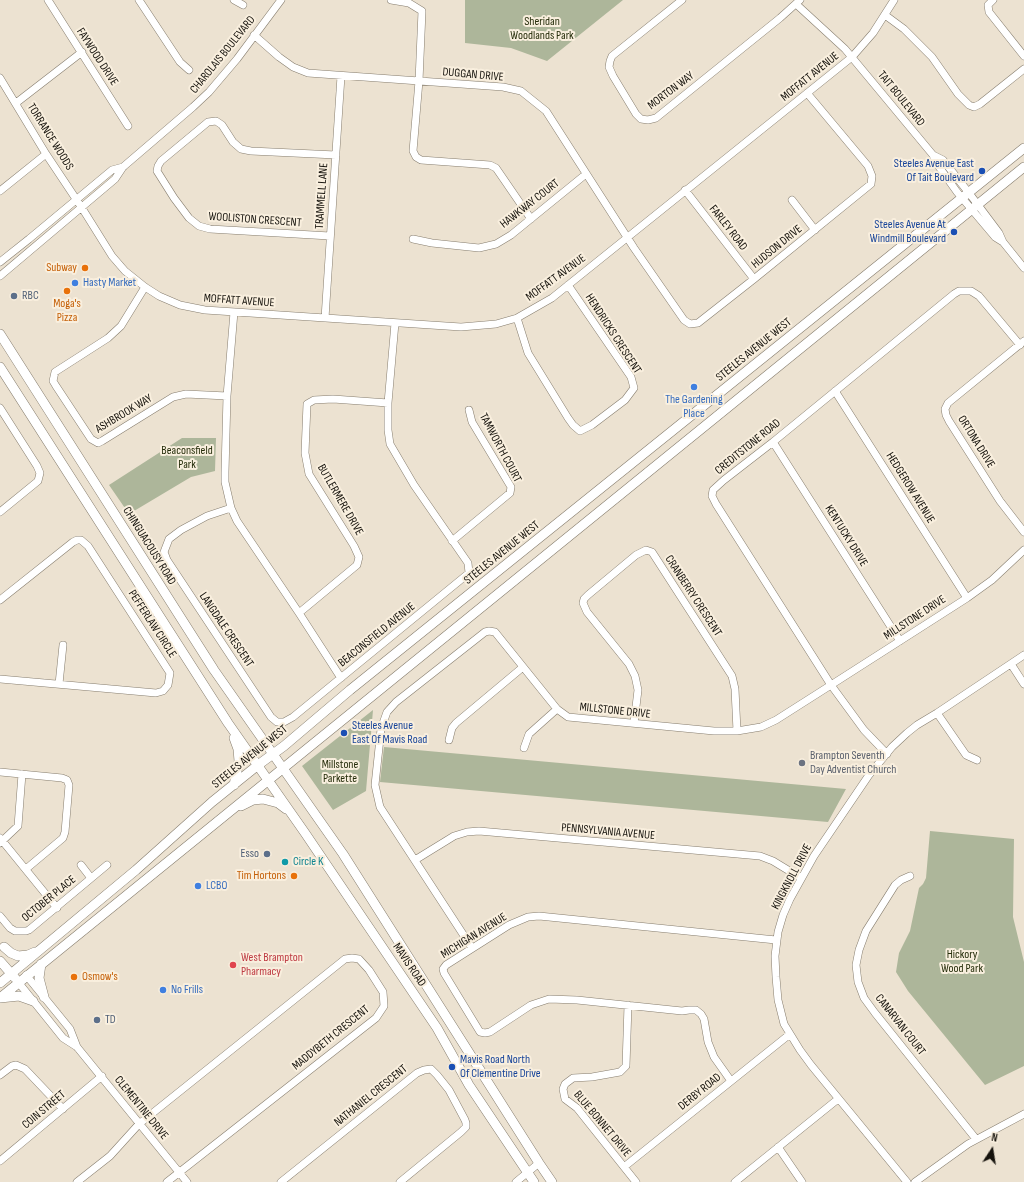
<!DOCTYPE html>
<html>
<head>
<meta charset="utf-8">
<style>
  body { margin:0 }
  #map { position:relative; width:1024px; height:1182px; overflow:hidden; background:#ece2d1; font-family:"Sofia Sans Condensed",sans-serif }
  canvas { display:block }
  .north { position:absolute; left:972px; top:1130px; width:40px; height:40px; -webkit-text-stroke:3px #f9efde; paint-order:stroke; rotate:12deg; font-size:11px; font-weight:700; line-height:16px; text-align:center; color:#15120c }
  .north::after { content:''; display:block; margin:auto; width:14px; height:18px; background:#15120c; clip-path:polygon(50% 0,100% 100%,50% 72%,0 100%) }
</style>
</head>
<body>
<div id="map">
<canvas width="1024" height="1182"></canvas>
<div class="north">N</div>
</div>
<script>
const ctx = document.querySelector('canvas').getContext('2d');
ctx.lineJoin = 'round';
function paint(path, color) { ctx.fillStyle = color; ctx.fill(path, 'evenodd'); }
const shape = rows => new Path2D(rows.map(r => 'M' + r).join(''));
function strokePath(path, color, width, dash) { ctx.strokeStyle = color; ctx.lineWidth = width; ctx.lineCap = dash ? 'butt' : 'round'; ctx.setLineDash(dash || []); ctx.stroke(path); }
function label(font, color, halo, rows, align = 'center') {
  ctx.font = font + ' "Sofia Sans Condensed",sans-serif'; ctx.lineWidth = 4; ctx.setLineDash([]); ctx.textBaseline = 'middle'; ctx.strokeStyle = halo; ctx.fillStyle = color; for (const [text, x, y, turn = 0] of rows) {
    ctx.save(); ctx.translate(x, y); ctx.rotate((+turn || 0) * Math.PI / 180); ctx.textAlign = isNaN(turn) ? turn : align; if (halo) ctx.strokeText(text, 0, 0); ctx.fillText(text, 0, 0); ctx.restore();
  }
}
const green = shape([
  [465,0,623,0,547,61,511,48,465,43],
  [182,438,216,438,215,471,191,477,129,514,109,485],
  [373,710,366,791,333,810,302,766],
  [384,747,846,789,828,822,380,782],
  [930,831,1014,839,1013,917,1024,962,1024,1066,985,1085,908,991,896,972,899,953,910,931,919,888,923,884,926,878]
]);
const minor = shape([
  [48,0,128,126],
  [139,0,180,62,189,70],
  [234,0,243,5],
  [391,0,409,3,422,11,419,81,413,151,416,157,421,160,490,165,496,168,531,219],
  [682,0,612,56,610,61,609,67,613,76,636,114,641,119,648,120,656,118,780,18,800,0],
  [993,0,988,5,989,12,1024,56],
  [796,4,845,49,933,155,937,164,957,192,995,237,1003,242],
  [885,15,904,29,932,57,958,94,969,105,974,107,980,104,1024,69],
  [254,35,279,57,293,67,308,73,503,87,521,91,546,111,634,248,684,320,690,324,698,323,754,279,871,184,872,176,868,166,807,93],
  [0,78,46,154,82,208,112,256,125,271,145,287,159,296,180,305,205,310,461,327,496,324,517,318,552,298,852,57,873,33,894,0],
  [16,103,82,52],
  [933,155,943,160,969,193,999,233,1003,242,1024,268],
  [685,190,754,279],
  [0,191,46,154],
  [792,200,815,230],
  [330,236,210,229,199,226,189,218,174,198,157,171,158,166,161,161,208,122,216,121,222,125,233,142,241,149,251,151,336,155],
  [413,239,432,243,479,248,496,244,511,235,586,174],
  [0,262,29,239,112,170,123,167],
  [0,276,115,179,123,167,193,107,209,92,237,59,281,0],
  [145,287,121,326,108,338,55,372,53,381,56,386,91,439,98,443,102,441,173,397,186,394,227,396],
  [234,312,227,396,225,472,225,482,231,508,237,521,299,613,341,678],
  [325,318,341,76],
  [517,318,528,353,568,418,573,425,580,431,592,425,625,400,634,388,631,377,568,285],
  [1024,341,948,403,945,409,946,415,949,421,1000,501,1024,532],
  [835,391,967,598],
  [0,408,37,466,40,473,38,481,0,512],
  [773,442,900,641],
  [231,508,207,516,181,530,169,539,164,552,167,560,271,717,277,722,284,722,293,717,469,573,468,563,414,485,390,444,388,430,388,403,395,323],
  [452,541,510,493,511,487,472,422,469,410],
  [0,600,73,542,77,540,81,540,88,546,170,673,168,685,163,691,156,693,0,679],
  [299,613,357,565,359,557,354,546,309,474,305,453,307,404,314,400,333,399,388,403],
  [1011,664,1024,684],
  [59,684,63,645],
  [937,713,966,755,977,760],
  [634,723,638,690,635,676,629,664,587,612,583,603,584,599,588,595,636,555,646,550,652,552,732,676,735,689,737,731],
  [449,740,452,728,456,723,523,667],
  [524,748,529,734,557,709],
  [887,754,864,730,831,685,716,504,712,496,713,490,724,480,773,442,954,294,959,291,971,291,979,296,1020,345],
  [0,772,62,778,67,780,69,785,65,832,63,838,26,869],
  [0,838,57,908],
  [0,843,18,826,22,774],
  [415,860,454,836,467,832,479,831,760,856,773,861,801,878],
  [81,865,91,878],
  [910,876,901,880,895,885,866,931,859,950,856,965,858,982,864,998,875,1013,976,1139],
  [0,916,10,928,15,931,26,931,29,930,107,865],
  [472,948,380,807,375,785,381,729,387,712,396,702,485,632,489,631,495,632,557,709,568,717,714,731,737,731,761,727,776,720,831,685,967,598,992,580,1024,550],
  [26,975,70,1029,77,1047],
  [18,982,63,1038,77,1047,187,1182],
  [628,1005,626,1066,620,1072,592,1077,573,1078,565,1084,563,1089,565,1099,577,1108,636,1182],
  [0,1075,12,1066,16,1065,25,1069,63,1109],
  [731,1081,714,1057,708,1042,704,1019,701,1014,696,1010,689,1010,682,1011,577,1000,549,999,531,1005,490,1032,485,1033,480,1032,444,973,443,969,446,965,509,925,528,917,539,916,776,940],
  [778,1147,802,1182],
  [0,1161,102,1076],
  [624,1167,790,1034],
  [77,1182,110,1156,139,1124,345,959,352,958,359,959,369,970,383,992,384,1006,376,1018,167,1182],
  [281,1182,417,1073,424,1070,431,1069,437,1075,449,1090,465,1120,466,1123,466,1127,461,1132,400,1182],
  [516,1182,539,1163],
  [735,1182,838,1099],
  [907,1182,811,1065,800,1050,784,1024,778,1000,776,977,775,956,778,932,783,915,790,899,814,856,869,775,892,747,907,733,917,725,937,713,1024,655],
  [915,1182,968,1144,1024,1114]
]);
const major = shape([
  [0,334,214,670,343,854,539,1163,552,1182],
  [0,367,228,723,305,833,437,1028,469,1085,534,1182],
  [234,738,238,749,239,761,234,785],
  [241,806,253,800,263,799,278,803,286,809],
  [4,947,11,953,18,956,28,955,35,952],
  [0,961,15,978],
  [41,964,39,978,44,997],
  [0,983,136,870,212,802,258,765,284,746,350,690,1024,148],
  [0,998,1024,167],
  [0,998,19,996,33,1001]
]);
const markers = [
  [982,171,4,"#1a4fb4"],
  [954,232,4,"#1a4fb4"],
  [85,268,4,"#e8710a"],
  [75,283,4,"#3f7fe0"],
  [67,291,4,"#e8710a"],
  [14,296,4,"#5c6f8a"],
  [694,387,4,"#3f7fe0"],
  [344,733,4,"#1a4fb4"],
  [802,763,4,"#6b7280"],
  [267,854,4,"#5c6f8a"],
  [285,862,4,"#0f9aa8"],
  [294,876,4,"#e8710a"],
  [198,886,4,"#3f7fe0"],
  [233,965,4,"#e0444e"],
  [74,977,4,"#e8710a"],
  [163,990,4,"#3f7fe0"],
  [97,1020,4,"#5c6f8a"],
  [452,1067,4,"#1a4fb4"]
];
const parkNames = [
  ["Sheridan",542,22],
  ["Woodlands Park",542,36],
  ["Beaconsfield",187,451],
  ["Park",187,465],
  ["Millstone",340,765],
  ["Parkette",340,779],
  ["Hickory",962,955],
  ["Wood Park",962,969]
];
const streetNames = [
  ["CHAROLAIS BOULEVARD",223,55,-51],
  ["FAYWOOD DRIVE",97,57,57],
  ["DUGGAN DRIVE",473,75,5],
  ["MOFFATT AVENUE",810,77,-39],
  ["MORTON WAY",671,91,-37],
  ["TAIT BOULEVARD",901,99,51],
  ["TORRANCE WOODS",50,137,58],
  ["TRAMMELL LANE",322,196,-86],
  ["HAWKWAY COURT",530,204,-38],
  ["WOOLISTON CRESCENT",255,220,4],
  ["FARLEY ROAD",728,228,52],
  ["HUDSON DRIVE",777,247,-39],
  ["MOFFATT AVENUE",556,278,-36],
  ["MOFFATT AVENUE",239,301,4],
  ["HENDRICKS CRESCENT",613,334,57],
  ["STEELES AVENUE WEST",754,350,-39],
  ["ASHBROOK WAY",124,414,-31],
  ["ORTONA DRIVE",976,442,58],
  ["CREDITSTONE ROAD",748,447,-39],
  ["TAMWORTH COURT",500,448,62],
  ["HEDGEROW AVENUE",910,488,58],
  ["BUTLERMERE DRIVE",340,500,60],
  ["KENTUCKY DRIVE",846,536,58],
  ["CHINGUACOUSY ROAD",149,546,58],
  ["STEELES AVENUE WEST",502,553,-39],
  ["CRANBERRY CRESCENT",693,596,57],
  ["MILLSTONE DRIVE",915,618,-33],
  ["PEFFERLAW CIRCLE",152,624,57],
  ["LANGDALE CRESCENT",226,630,56],
  ["BEACONSFIELD AVENUE",377,635,-39],
  ["MILLSTONE DRIVE",615,711,6],
  ["STEELES AVENUE WEST",250,757,-39],
  ["PENNSYLVANIA AVENUE",608,832,5],
  ["KINGKNOLL DRIVE",792,877,-62],
  ["OCTOBER PLACE",49,899,-39],
  ["MICHIGAN AVENUE",474,936,-32],
  ["MAVIS ROAD",409,965,56],
  ["CANARVAN COURT",900,1025,52],
  ["MADDYBETH CRESCENT",331,1038,-39],
  ["DERBY ROAD",700,1092,-39],
  ["NATHANIEL CRESCENT",371,1096,-39],
  ["CLEMENTINE DRIVE",141,1108,51],
  ["COIN STREET",44,1110,-40],
  ["BLUE BONNET DRIVE",602,1124,50]
];
const transitNames = [
  ["Steeles Avenue East",974,164],
  ["Of Tait Boulevard",974,178],
  ["Steeles Avenue At",946,225],
  ["Windmill Boulevard",946,239],
  ["Steeles Avenue",352,726,"left"],
  ["East Of Mavis Road",352,740,"left"],
  ["Mavis Road North",460,1060,"left"],
  ["Of Clementine Drive",460,1074,"left"]
];
const foodNames = [
  ["Subway",77,268],
  ["Moga's",67,304,"center"],
  ["Pizza",67,318,"center"],
  ["Tim Hortons",286,876],
  ["Osmow's",82,977,"left"]
];
const shopNames = [
  ["Hasty Market",83,283],
  ["The Gardening",694,400,"center"],
  ["Place",694,414,"center"],
  ["LCBO",206,886],
  ["No Frills",171,990]
];
const serviceNames = [
  ["RBC",22,296],
  ["Esso",259,854,"right"],
  ["TD",105,1020]
];
const worshipNames = [
  ["Brampton Seventh",810,756],
  ["Day Adventist Church",810,770]
];
const cultureNames = [
  ["Circle K",293,862]
];
const healthNames = [
  ["West Brampton",241,958],
  ["Pharmacy",241,972]
];
paint(green, '#adb69a');
strokePath(minor, '#867d6e', 8);
strokePath(major, '#867d6e', 10);
strokePath(minor, '#fff', 7);
strokePath(major, '#fff', 9);
for (const [x, y, r, color] of markers) { const dot = new Path2D(); dot.arc(x, y, r, 0, 2 * Math.PI); ctx.fillStyle = color; ctx.fill(dot); strokePath(dot, '#f9efde', 1.5); }
label('12px', '#252d0a', '#f9efde', parkNames);
label('12px', '#15120c', '#f9efde', streetNames);
label('12px', '#164399', '#f9efde', transitNames, 'right');
label('12px', '#c56008', '#f9efde', foodNames, 'right');
label('12px', '#366cbe', '#f9efde', shopNames, 'left');
label('12px', '#4e5e75', '#f9efde', serviceNames, 'left');
label('12px', '#5b616d', '#f9efde', worshipNames, 'left');
label('12px', '#0d838f', '#f9efde', cultureNames, 'left');
label('12px', '#be3a42', '#f9efde', healthNames, 'left');
</script>
</body>
</html>
